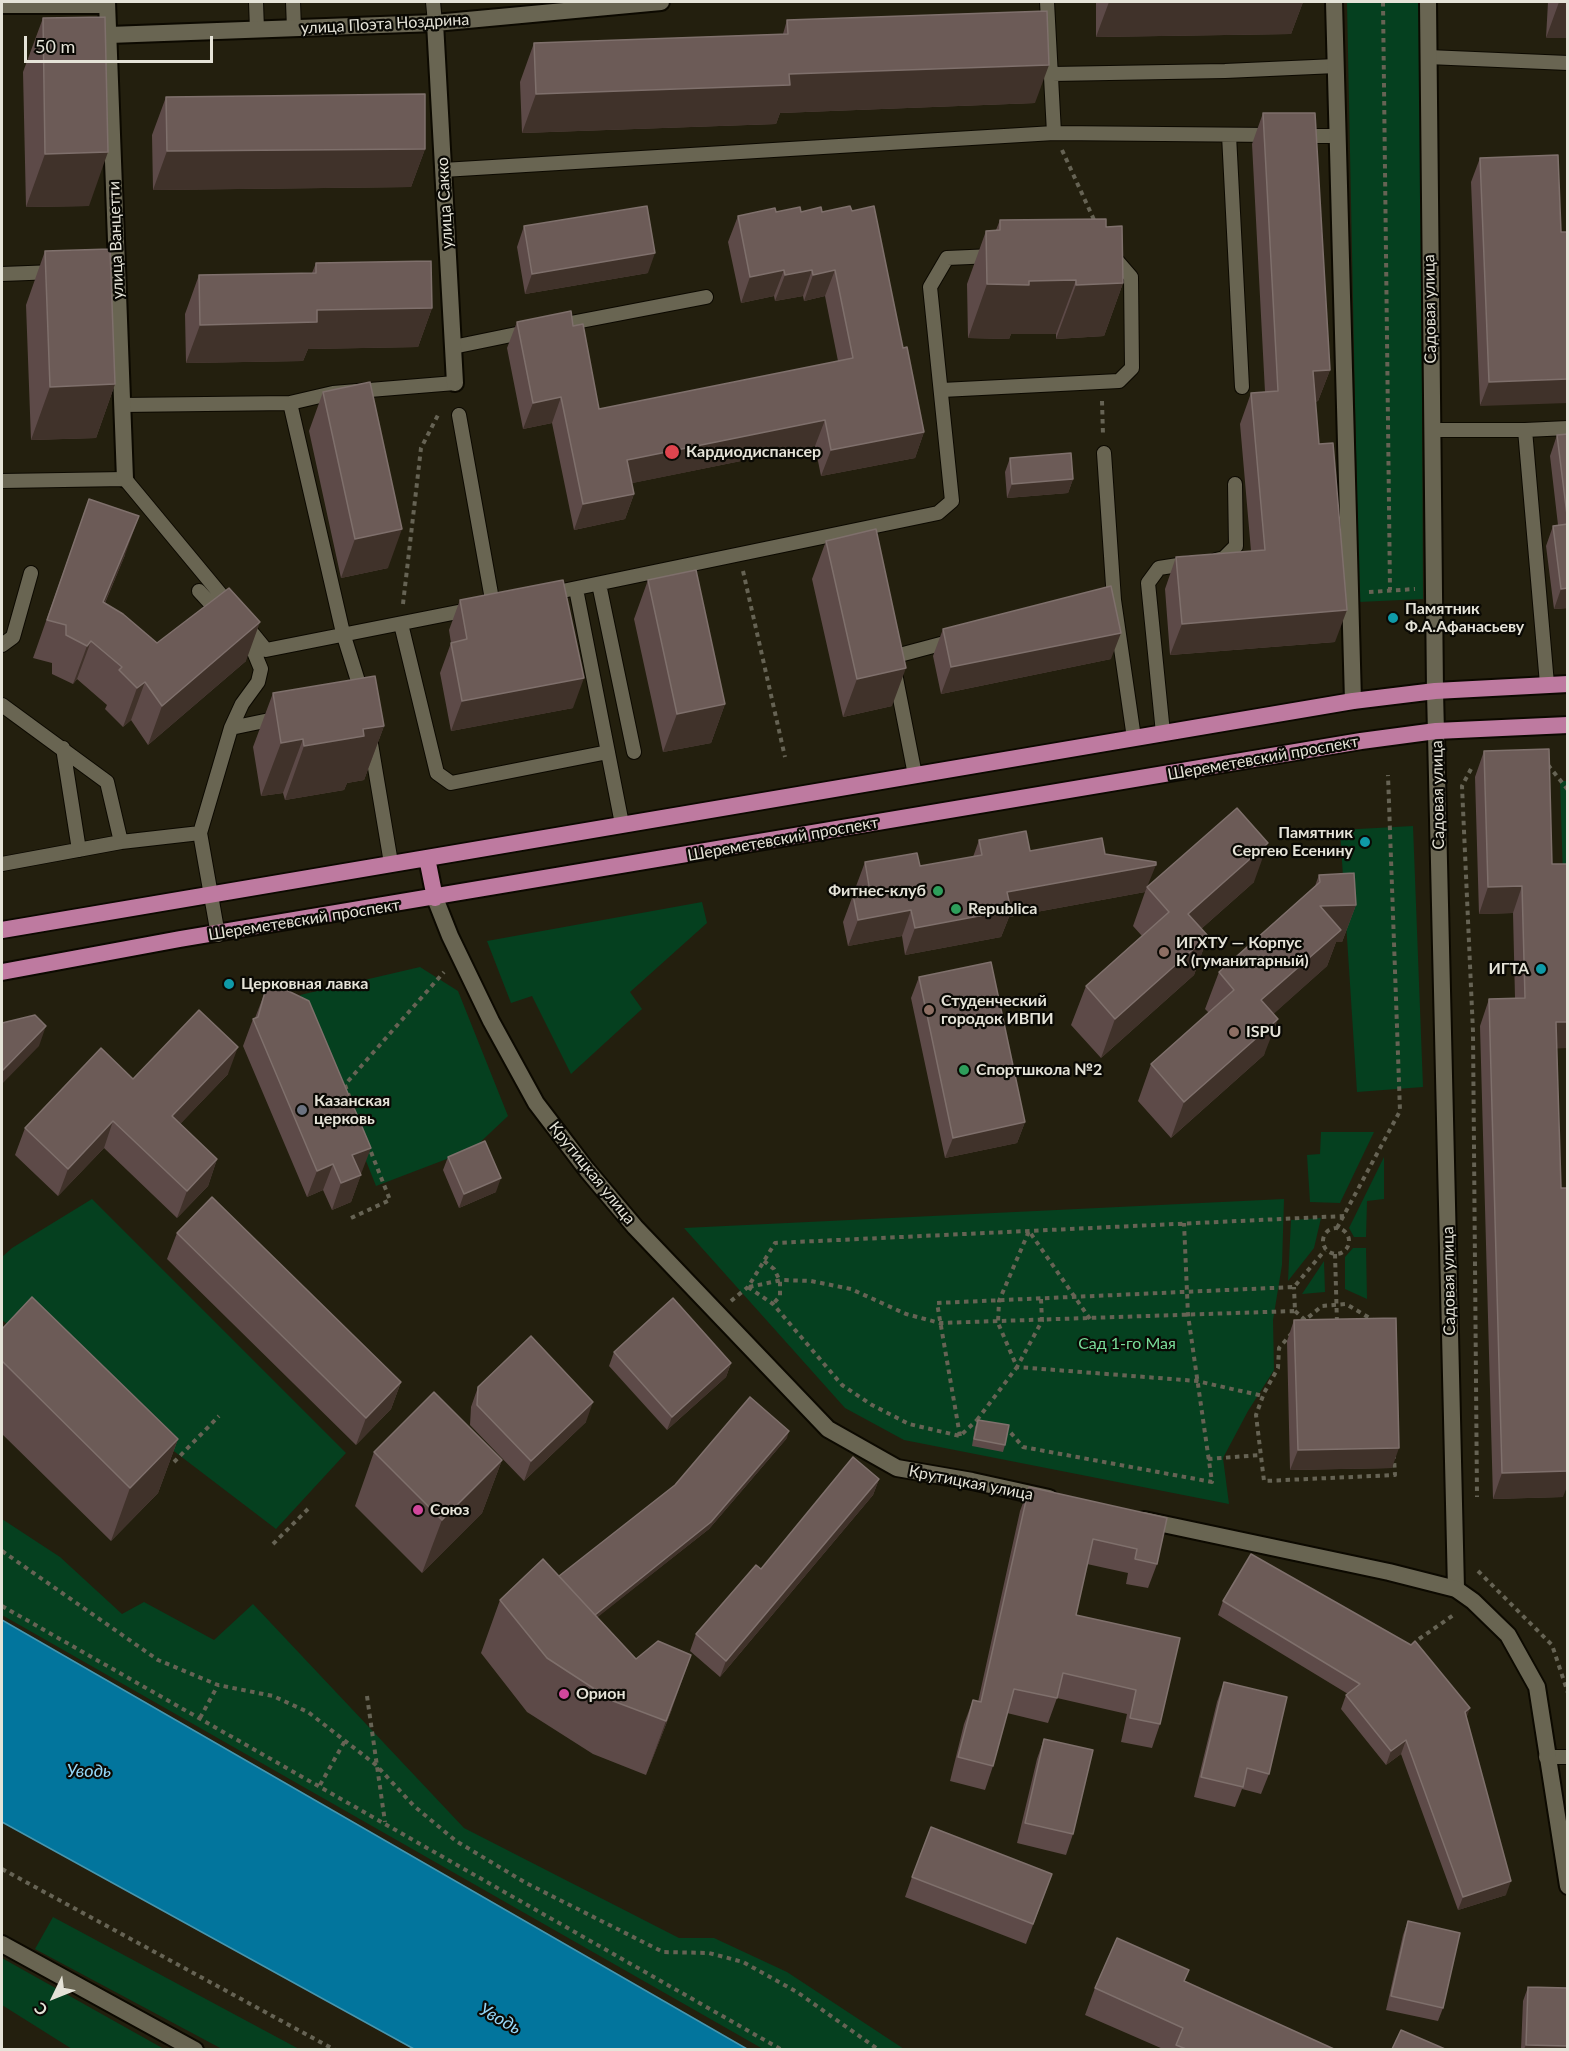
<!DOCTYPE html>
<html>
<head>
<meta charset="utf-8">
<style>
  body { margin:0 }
  #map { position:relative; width:1569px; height:2051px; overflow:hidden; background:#231f0e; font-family:Lato,sans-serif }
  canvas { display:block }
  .frame { position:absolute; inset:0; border:3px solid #e5e3d8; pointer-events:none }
  .north { position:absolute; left:24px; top:1967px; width:60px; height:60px; -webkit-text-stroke:4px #0a0904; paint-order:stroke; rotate:227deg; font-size:16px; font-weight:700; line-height:24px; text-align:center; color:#e5e3d8 }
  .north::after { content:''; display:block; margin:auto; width:21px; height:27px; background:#e5e3d8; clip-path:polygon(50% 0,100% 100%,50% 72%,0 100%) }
  .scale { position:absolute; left:24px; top:36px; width:189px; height:27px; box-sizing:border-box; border:3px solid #e5e3d8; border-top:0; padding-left:8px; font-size:18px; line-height:21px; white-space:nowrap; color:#e5e3d8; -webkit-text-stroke:4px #0a0904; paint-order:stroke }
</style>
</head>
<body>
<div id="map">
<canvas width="1569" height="2051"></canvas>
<div class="frame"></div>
<div class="north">С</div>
<div class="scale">50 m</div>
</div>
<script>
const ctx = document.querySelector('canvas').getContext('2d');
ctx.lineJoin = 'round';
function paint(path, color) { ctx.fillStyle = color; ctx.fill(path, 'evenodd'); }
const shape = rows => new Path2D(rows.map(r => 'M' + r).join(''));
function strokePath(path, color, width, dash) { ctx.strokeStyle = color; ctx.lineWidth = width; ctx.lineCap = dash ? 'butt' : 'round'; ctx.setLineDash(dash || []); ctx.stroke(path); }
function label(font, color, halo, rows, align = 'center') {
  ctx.font = font + ' Lato,sans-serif'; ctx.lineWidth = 4.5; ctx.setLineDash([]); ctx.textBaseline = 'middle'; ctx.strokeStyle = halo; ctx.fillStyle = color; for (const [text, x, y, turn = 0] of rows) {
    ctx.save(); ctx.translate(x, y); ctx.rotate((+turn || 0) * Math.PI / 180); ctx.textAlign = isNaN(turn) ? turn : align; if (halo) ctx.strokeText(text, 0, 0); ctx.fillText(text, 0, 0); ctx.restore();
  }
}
const green = shape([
  [1347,2,1420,2,1423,599,1359,602],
  [1560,781,1567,781,1567,877,1563,877],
  [1413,826,1423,1087,1357,1092,1340,830],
  [702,902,707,923,630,992,642,1009,571,1074,532,996,511,1003,487,941],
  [420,967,458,991,508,1116,473,1149,376,1186,300,995],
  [1321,1132,1374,1132,1340,1203,1310,1202,1307,1155,1320,1154],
  [1384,1157,1384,1199,1367,1201,1366,1237,1354,1237,1349,1228],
  [92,1199,346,1453,276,1529,2,1320,2,1257,12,1248],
  [1284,1199,1282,1265,1273,1320,1274,1370,1248,1411,1223,1458,1229,1504,904,1440,845,1408,684,1228],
  [1321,1218,1314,1248,1288,1281,1291,1220],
  [1353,1248,1366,1248,1367,1299,1345,1289,1345,1257],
  [1324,1261,1325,1292,1302,1294],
  [2,1519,60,1557,122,1614,144,1602,214,1640,253,1604,464,1828,679,1938,714,1938,787,1972,904,2049,763,2049,2,1615],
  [53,1917,299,2049,222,2049,35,1949],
  [2,1958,164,2049,72,2049,2,2005]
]);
const water = shape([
  [2,1620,747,2049,414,2049,2,1822,2,1620]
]);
const path = shape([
  [1383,2,1390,590],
  [1062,150,1095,222],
  [1102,401,1103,435],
  [743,571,785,757],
  [1369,592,1415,589],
  [403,604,421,448,439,413],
  [1548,765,1568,790],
  [1471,769,1462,786,1473,1032,1477,1497],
  [345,1085,353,1107],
  [342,1088,444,972],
  [351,1218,390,1200,369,1147],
  '1323 1241a13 13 0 1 1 26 0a13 13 0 1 1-26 0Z',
  [1337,1228,1400,1111,1388,775],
  [1335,1254,1337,1323],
  [764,1261,774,1269,780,1281,780,1296,773,1304],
  [748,1287,773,1304,842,1385,872,1405,909,1424,960,1436,977,1420,980,1421],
  [749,1287,782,1280,811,1281,851,1289,906,1314,940,1323,1295,1311,1294,1287],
  [1041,1299,1042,1321,1017,1367,1197,1381,1263,1396],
  [731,1301,748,1287,775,1243,1344,1216],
  [1295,1311,1305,1320,1322,1306,1346,1304,1373,1320],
  [1292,1333,1279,1348,1278,1368,1264,1393,1256,1415,1264,1481,1395,1475,1394,1457],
  [977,1420,1017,1367,998,1323,999,1301,1029,1231,1090,1319],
  [1005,1426,1023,1447,1212,1482,1188,1315,1184,1223],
  [960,1436,937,1303,1294,1287,1325,1250],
  [1208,1459,1260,1455],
  [174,1462,219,1416],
  [273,1544,310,1507],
  [2,1551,158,1660,218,1685,273,1696,308,1712,376,1765,414,1806,456,1841,526,1883,663,1952,709,1953,743,1962,797,1992,879,2050],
  [1478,1571,1552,1645,1568,1693],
  [2,1606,782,2050],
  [1419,1639,1455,1614],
  [367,1696,385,1822],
  [200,1718,218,1685],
  [320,1785,346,1739],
  [2,1869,335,2050]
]);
const service = shape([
  [256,2,257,30],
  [293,2,294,29],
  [433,2,435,23],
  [1047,2,1054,133],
  [1428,57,1568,63],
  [1052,74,1225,71,1336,66],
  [1229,135,1242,387],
  [1301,136,1338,136],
  [443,170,1054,133,1273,135],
  [2,274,55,272],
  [555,326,706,297],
  [453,347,531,331],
  [942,390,1119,381,1132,368,1131,277,1112,255],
  [290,403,343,633,362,694],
  [122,405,290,403,333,393,455,383],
  [459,415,493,605],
  [1432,430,1525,430],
  [1104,453,1114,600,1134,738],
  [2,481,125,479,232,608],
  [1216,560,1224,558,1236,546,1235,484],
  [599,584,634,752],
  [576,589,622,824],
  [199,591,222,616],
  [548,594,938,513,952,501,930,287,947,258,993,256],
  [244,623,266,650,473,609],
  [401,624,437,773,451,783,608,752],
  [2,645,13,637,31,573],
  [892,657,952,641],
  [895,673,915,775],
  [1547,684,1525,430,1568,428],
  [2,705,107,782,121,842,200,833],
  [231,728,279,718],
  [1163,733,1148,583,1159,568,1191,563],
  [370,738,391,863],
  [63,748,79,850],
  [2,864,121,842],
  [218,935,200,833,231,728,242,704,258,682,261,669,254,652,239,635],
  [1546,1757,1568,1757]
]);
const pedestrian = shape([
  [2,1944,195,2050]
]);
const minor = shape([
  [107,2,125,479],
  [2,5,107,5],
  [435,23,455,383],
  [109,35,435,23,661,2],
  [1435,691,1456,1589]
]);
const tertiary = shape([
  [1334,2,1353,701],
  [1428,2,1435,691],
  [435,898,450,936,491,1021,536,1103,587,1170,635,1227,828,1429,897,1468,972,1481,1049,1498],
  [1144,1520,1389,1572,1456,1589,1473,1601,1508,1635,1537,1687,1568,1886]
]);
const primary = shape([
  [427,858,435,898],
  [2,930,1353,701,1435,691,1568,684],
  [2,972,180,939,1361,741,1436,731,1568,725]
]);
const wall = shape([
  [1096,2,1303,2,1291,34,1096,37],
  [1548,2,1568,2,1546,38],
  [43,18,89,206,26,207,23,72],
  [787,20,1035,103,780,113,776,124,522,133,520,82,534,43,783,34],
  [166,97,425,149,411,187,153,190,152,135],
  [1263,113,1330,370,1318,401,1315,402,1335,642,1170,655,1165,589,1176,557,1251,551,1240,424,1251,393,1265,392,1252,144],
  [1480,158,1561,232,1480,406,1471,182],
  [776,212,822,212,903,348,924,432,915,458,821,476,815,446,632,483,634,494,625,519,574,530,552,423,523,429,507,348,517,322,573,326,599,409,838,361,825,296,804,301,803,296,775,301,774,296,741,303,728,242,738,216],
  [1000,220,1106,227,1123,283,1104,336,1056,339,1056,334,1011,334,1009,339,968,338,967,284,986,231,996,230],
  [524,226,648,273,525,294,517,247],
  [45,251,115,384,96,438,31,440,26,305],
  [316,263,432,308,418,347,308,349,303,361,186,363,185,314,199,275,312,273],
  [323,392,388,568,341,578,309,431],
  [1568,434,1568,608,1554,609,1546,546,1553,526,1558,525,1550,456,1557,435],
  [1010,458,1073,479,1068,493,1007,498,1005,472],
  [89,499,125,555,105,603,157,643,246,661,148,745,131,720,123,727,105,709,107,705,77,679,73,684,52,674,52,663,33,658],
  [826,541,892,706,843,717,812,579],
  [648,580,725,704,711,743,663,752,634,619],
  [460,600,573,708,451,731,440,673,451,643,449,630],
  [943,629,1111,659,941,694,933,656],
  [273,693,384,726,364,780,347,783,344,790,285,800,283,793,261,796,253,747],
  [1484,751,1552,864,1568,1048,1557,1048,1563,1497,1493,1499,1480,1026,1489,999,1515,998,1513,913,1479,914,1475,777],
  [979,840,1030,851,1105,854,1148,887,1254,882,1201,929,1208,936,1194,975,1101,1058,1071,1025,1086,986,1142,936,1133,926,1145,892,1009,917,1001,937,905,955,902,936,848,946,843,922,853,895,856,894,855,889,865,862,920,866,973,857],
  [1319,875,1356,905,1342,942,1336,942,1327,966,1273,1014,1264,1055,1171,1138,1138,1101,1151,1064,1209,1013,1205,1009,1219,972,1315,886],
  [919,977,1025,1122,1017,1143,945,1158,911,998],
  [265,992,361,1174,351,1202,332,1210,323,1190,307,1197,243,1046,253,1019,255,1018],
  [228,1074,180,1124,217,1159,208,1186,177,1218,104,1148,58,1196,15,1155,25,1128,133,1079],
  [448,1157,496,1192,459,1208,443,1170],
  [177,1233,401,1382,391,1409,356,1445,167,1259],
  [1294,1320,1392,1468,1290,1470,1287,1341],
  [2,1329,178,1439,158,1493,111,1541,2,1434],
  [614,1352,731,1363,726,1377,667,1430,609,1366],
  [478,1387,586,1422,524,1481,470,1425,471,1407],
  [978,1420,1005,1445,1003,1452,972,1446,975,1427],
  [787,1438,709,1529,597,1617,636,1659,672,1709,646,1775,593,1754,527,1712,481,1653,500,1600,559,1576],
  [374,1452,502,1460,482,1513,422,1573,355,1506],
  [879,1479,873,1495,720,1677,690,1651,696,1634,761,1569],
  [1029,1487,1167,1518,1157,1564,1148,1588,1126,1584,1128,1573,1087,1564,1076,1615,1180,1638,1160,1724,1152,1748,1121,1742,1127,1714,1057,1698,1048,1723,1007,1713,993,1766,985,1790,950,1781,964,1724,973,1700,978,1702,1020,1511],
  [1223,1601,1466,1718,1506,1895,1458,1910,1401,1754,1386,1765,1341,1709,1346,1695,1348,1694,1218,1615],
  [1224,1682,1269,1774,1261,1794,1242,1789,1235,1807,1194,1797,1217,1702],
  [1044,1739,1073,1834,1066,1855,1017,1843,1037,1759],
  [1052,1874,1026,1944,905,1897,912,1877],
  [1408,1921,1443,2008,1438,2021,1386,2010,1403,1935],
  [1184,1982,1334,2049,1163,2049,1085,2015,1095,1988],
  [1528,1987,1568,2049,1521,2049,1523,2001]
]);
const shadedWall = shape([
  [1109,2,1303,2,1291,34,1096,37],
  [1559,2,1568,2,1568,38,1546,38],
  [1049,65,1035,103,780,113,776,124,522,133,536,94,789,74],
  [425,149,411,187,153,190,167,151],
  [108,152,89,206,26,207,45,154],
  [655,253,648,273,525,294,532,274],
  [784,270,774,296,741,303,750,277],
  [812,270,803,296,775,301,785,275],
  [835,270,825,296,804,301,813,275],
  [1076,280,1056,334,1011,334,1009,339,968,338,987,284,1029,281],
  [1123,283,1104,336,1056,339,1076,285],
  [432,308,418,347,308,349,303,361,186,363,200,325,317,310],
  [1330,370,1318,401,1301,402,1313,371],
  [1568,379,1568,403,1480,406,1489,382],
  [115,384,96,438,31,440,50,387],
  [561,397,552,423,523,429,533,403],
  [825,420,815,446,618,486,627,460],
  [924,432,915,458,821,476,831,450],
  [1073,479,1068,493,1007,498,1012,484],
  [634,494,625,519,574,530,583,504],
  [139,516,125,555,89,640,103,602],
  [402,529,388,568,341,578,355,539],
  [1568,588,1568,608,1554,609,1561,589],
  [1347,610,1335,642,1170,655,1182,624],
  [260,622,246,661,148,745,162,706],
  [1121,633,1111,659,941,694,951,667],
  [91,641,77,679,73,684,87,646],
  [906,668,892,706,843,717,857,679],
  [584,678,573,708,451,731,462,701],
  [145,682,131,720,123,727,137,688],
  [725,704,711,743,663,752,677,714],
  [384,726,364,780,347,783,344,790,285,800,304,746,363,729],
  [303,739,283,793,261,796,281,743],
  [1268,843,1254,882,1174,953,1188,914],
  [1156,865,1145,892,1009,917,1001,937,905,955,915,928,1007,892],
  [1522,886,1513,913,1479,914,1488,887],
  [1356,905,1342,942,1336,942,1327,966,1248,1037,1261,1000,1320,906],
  [911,910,902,936,848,946,858,920],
  [1208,936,1194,975,1101,1058,1115,1019],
  [1278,1019,1264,1055,1171,1138,1184,1102],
  [1556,1022,1568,1022,1568,1048,1546,1049],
  [46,1026,39,1046,2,1084,2,1071],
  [238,1047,228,1074,162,1143,172,1116],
  [113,1121,104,1148,58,1196,68,1169],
  [1025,1122,1017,1143,945,1158,953,1138],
  [371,1148,361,1174,343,1182,352,1155],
  [217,1159,208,1186,177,1218,187,1191],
  [333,1164,323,1190,307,1197,317,1171],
  [361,1175,351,1202,332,1210,341,1183],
  [501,1178,496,1192,459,1208,464,1194],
  [731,1363,726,1377,667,1430,672,1417],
  [401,1382,391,1409,356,1445,366,1418],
  [593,1402,586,1422,524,1481,531,1461],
  [789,1431,787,1438,709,1529,584,1628,586,1621],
  [178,1439,158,1493,111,1541,130,1488],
  [1399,1448,1392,1468,1290,1470,1298,1450],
  [502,1460,482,1513,422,1573,442,1520],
  [1568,1471,1568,1484,1563,1497,1493,1499,1502,1473],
  [879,1479,873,1495,720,1677,726,1661],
  [691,1655,672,1709,646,1775,666,1721],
  [1470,1708,1465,1722,1465,1712],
  [1406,1740,1401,1754,1386,1765,1391,1751],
  [1511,1881,1506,1895,1458,1910,1463,1897],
  [1526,2045,1568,2046,1568,2049,1524,2049]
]);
const building = shape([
  [1047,11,1049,65,789,74,790,85,536,94,534,43,788,34,787,20,1047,11],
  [105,17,108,152,45,154,43,18,105,17],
  [425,94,425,149,167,151,166,97,425,94],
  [1263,113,1315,113,1330,370,1313,371,1319,444,1333,443,1347,610,1182,624,1176,557,1265,550,1251,393,1278,391,1263,113],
  [1558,155,1561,232,1568,232,1568,379,1489,382,1480,158,1558,155],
  [647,206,655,253,532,274,524,226,647,206],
  [850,206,852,211,874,206,903,348,907,347,924,432,831,450,825,420,627,460,634,494,583,504,561,397,533,403,517,322,571,311,573,326,583,324,599,409,853,358,835,270,813,275,812,270,785,275,784,270,750,277,738,216,775,208,776,212,800,207,801,212,821,207,822,212,850,206],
  [1106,219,1106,227,1122,226,1123,283,1076,285,1076,280,1029,281,1029,285,987,284,986,231,1000,230,1000,220,1106,219],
  [110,249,115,384,50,387,45,251,110,249],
  [431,261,432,308,317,310,317,322,200,325,199,275,316,273,316,263,431,261],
  [370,382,402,529,355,539,323,392,370,382],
  [1568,434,1568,523,1557,435,1568,434],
  [1071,453,1073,479,1012,484,1010,458,1071,453],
  [89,499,139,516,103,602,123,614,157,643,229,588,260,622,162,706,145,682,137,688,119,670,122,667,91,641,87,646,66,635,66,625,47,620,89,499],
  [1568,524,1568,588,1561,589,1553,526,1568,524],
  [876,529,906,668,857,679,826,541,876,529],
  [696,570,725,704,677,714,648,580,696,570],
  [563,580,584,678,462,701,451,643,467,639,460,600,563,580],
  [1111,586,1121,633,951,667,943,629,1111,586],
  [375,676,384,726,363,729,364,736,304,746,303,739,281,743,273,693,375,676],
  [1549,749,1552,864,1568,864,1568,1022,1556,1022,1561,1188,1568,1188,1568,1471,1502,1473,1489,999,1525,998,1522,886,1488,887,1484,751,1549,749],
  [1237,808,1268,843,1188,914,1208,936,1115,1019,1086,986,1169,912,1147,887,1237,808],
  [1026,831,1030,851,1102,838,1105,854,1156,862,1156,865,1007,892,1011,910,915,928,911,910,858,920,853,895,870,892,865,862,917,853,920,866,982,855,979,840,1026,831],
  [1354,873,1356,905,1320,906,1341,930,1261,1000,1278,1019,1184,1102,1151,1064,1234,990,1219,972,1320,882,1319,875,1354,873],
  [991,962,1025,1122,953,1138,919,977,991,962],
  [278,986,309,1001,371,1148,352,1155,361,1175,341,1183,333,1164,317,1171,253,1019,258,1017,265,992,278,986],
  [199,1010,238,1047,172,1116,217,1159,187,1191,113,1121,68,1169,25,1128,101,1048,133,1079,199,1010],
  [35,1015,46,1026,2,1071,2,1023,35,1015],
  [485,1141,501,1178,464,1194,448,1157,485,1141],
  [212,1197,401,1382,366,1418,177,1233,212,1197],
  [32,1297,178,1439,130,1488,2,1361,2,1329,32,1297],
  [673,1298,731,1363,672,1417,614,1352,673,1298],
  [1396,1318,1399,1448,1298,1450,1294,1320,1396,1318],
  [531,1336,593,1402,531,1461,477,1405,478,1387,531,1336],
  [434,1392,502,1460,442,1520,374,1452,434,1392],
  [750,1397,789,1431,711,1522,595,1615,559,1576,675,1485,750,1397],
  [978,1420,1009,1425,1005,1445,974,1439,978,1420],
  [853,1457,879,1479,726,1661,696,1634,756,1565,761,1569,853,1457],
  [1029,1487,1167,1518,1157,1564,1135,1559,1137,1549,1093,1539,1076,1615,1180,1638,1160,1724,1130,1718,1136,1690,1063,1673,1057,1698,1014,1689,993,1766,958,1757,973,1700,981,1702,1029,1487],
  [1251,1554,1411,1645,1415,1641,1470,1708,1465,1712,1511,1881,1463,1897,1406,1740,1391,1751,1346,1695,1360,1684,1223,1601,1251,1554],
  [543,1559,636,1659,658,1641,691,1655,666,1721,613,1701,547,1658,500,1600,543,1559],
  [1224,1682,1287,1697,1269,1774,1247,1768,1243,1787,1201,1777,1224,1682],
  [1044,1739,1093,1750,1073,1834,1025,1823,1044,1739],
  [931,1827,1052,1874,1033,1924,912,1877,931,1827],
  [1408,1921,1460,1933,1443,2008,1391,1996,1408,1921],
  [1117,1938,1189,1970,1184,1981,1334,2049,1186,2049,1176,2045,1183,2028,1095,1988,1117,1938],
  [1528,1987,1568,1988,1568,2046,1526,2045,1528,1987],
  [1401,2030,1445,2049,1392,2049,1401,2030]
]);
const markers = [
  [672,452,8,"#e0444e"],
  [1393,618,6,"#0f9aa8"],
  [1365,842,6,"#0f9aa8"],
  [938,891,6,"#2e9e5b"],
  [956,909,6,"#2e9e5b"],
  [1164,952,6,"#8d6e63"],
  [1541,969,6,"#0f9aa8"],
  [229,984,6,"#0f9aa8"],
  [929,1010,6,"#8d6e63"],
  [1234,1032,6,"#8d6e63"],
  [964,1070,6,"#2e9e5b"],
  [302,1110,6,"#6b7280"],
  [418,1510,6,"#d1479c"],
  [564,1694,6,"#d1479c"]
];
const streetNames = [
  ["улица Поэта Ноздрина",385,24,-3],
  ["улица Сакко",445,203,-93],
  ["улица Ванцетти",116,240,-92],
  ["Садовая улица",1430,309,-91],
  ["Шереметевский проспект",1263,758,-10],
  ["Садовая улица",1438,795,-91],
  ["Шереметевский проспект",783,839,-10],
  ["Шереметевский проспект",304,920,-9],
  ["Крутицкая улица",592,1173,51],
  ["Садовая улица",1449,1281,-91],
  ["Крутицкая улица",971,1483,11]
];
const poiNames = [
  ["Кардиодиспансер",686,452],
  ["Памятник",1405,609],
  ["Ф.А.Афанасьеву",1405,627],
  ["Памятник",1353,833,"right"],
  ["Сергею Есенину",1353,851,"right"],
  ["Фитнес-клуб",926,891,"right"],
  ["Republica",968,909],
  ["ИГХТУ — Корпус",1176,943],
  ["К (гуманитарный)",1176,961],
  ["ИГТА",1529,969,"right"],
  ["Церковная лавка",241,984],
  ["Студенческий",941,1001],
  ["городок ИВПИ",941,1019],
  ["ISPU",1246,1032],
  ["Спортшкола №2",976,1070],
  ["Казанская",314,1101],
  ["церковь",314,1119],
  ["Союз",430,1510],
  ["Орион",576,1694]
];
const parkNames = [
  ["Сад 1-го Мая",1127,1344]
];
const waterNames = [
  ["Уводь",89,1771],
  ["Уводь",500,2019,29]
];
paint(green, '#05401f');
paint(water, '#02759d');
strokePath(water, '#4696af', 1.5);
strokePath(service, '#0c0900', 16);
strokePath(pedestrian, '#0c0900', 20);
strokePath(minor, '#0c0900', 20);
strokePath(tertiary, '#0c0900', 20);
strokePath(primary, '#0c0900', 20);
strokePath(path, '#666354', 4, [4.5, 4.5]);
strokePath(service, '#696552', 14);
strokePath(pedestrian, '#696552', 16);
strokePath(minor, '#696552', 16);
strokePath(tertiary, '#696552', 16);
strokePath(primary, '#be7aa0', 16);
paint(wall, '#5d4a48');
paint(shadedWall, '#40322a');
paint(building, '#6c5b57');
strokePath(building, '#7f706c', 1.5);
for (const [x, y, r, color] of markers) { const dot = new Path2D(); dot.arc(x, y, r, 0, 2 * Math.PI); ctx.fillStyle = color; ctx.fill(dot); strokePath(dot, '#0a0904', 2); }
label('16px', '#e5e3d8', '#0a0904', streetNames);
label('bold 16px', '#e5e3d8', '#0a0904', poiNames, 'left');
label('16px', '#7ade9a', '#0a0904', parkNames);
label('italic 18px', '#95d7f8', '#0a0904', waterNames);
</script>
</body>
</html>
